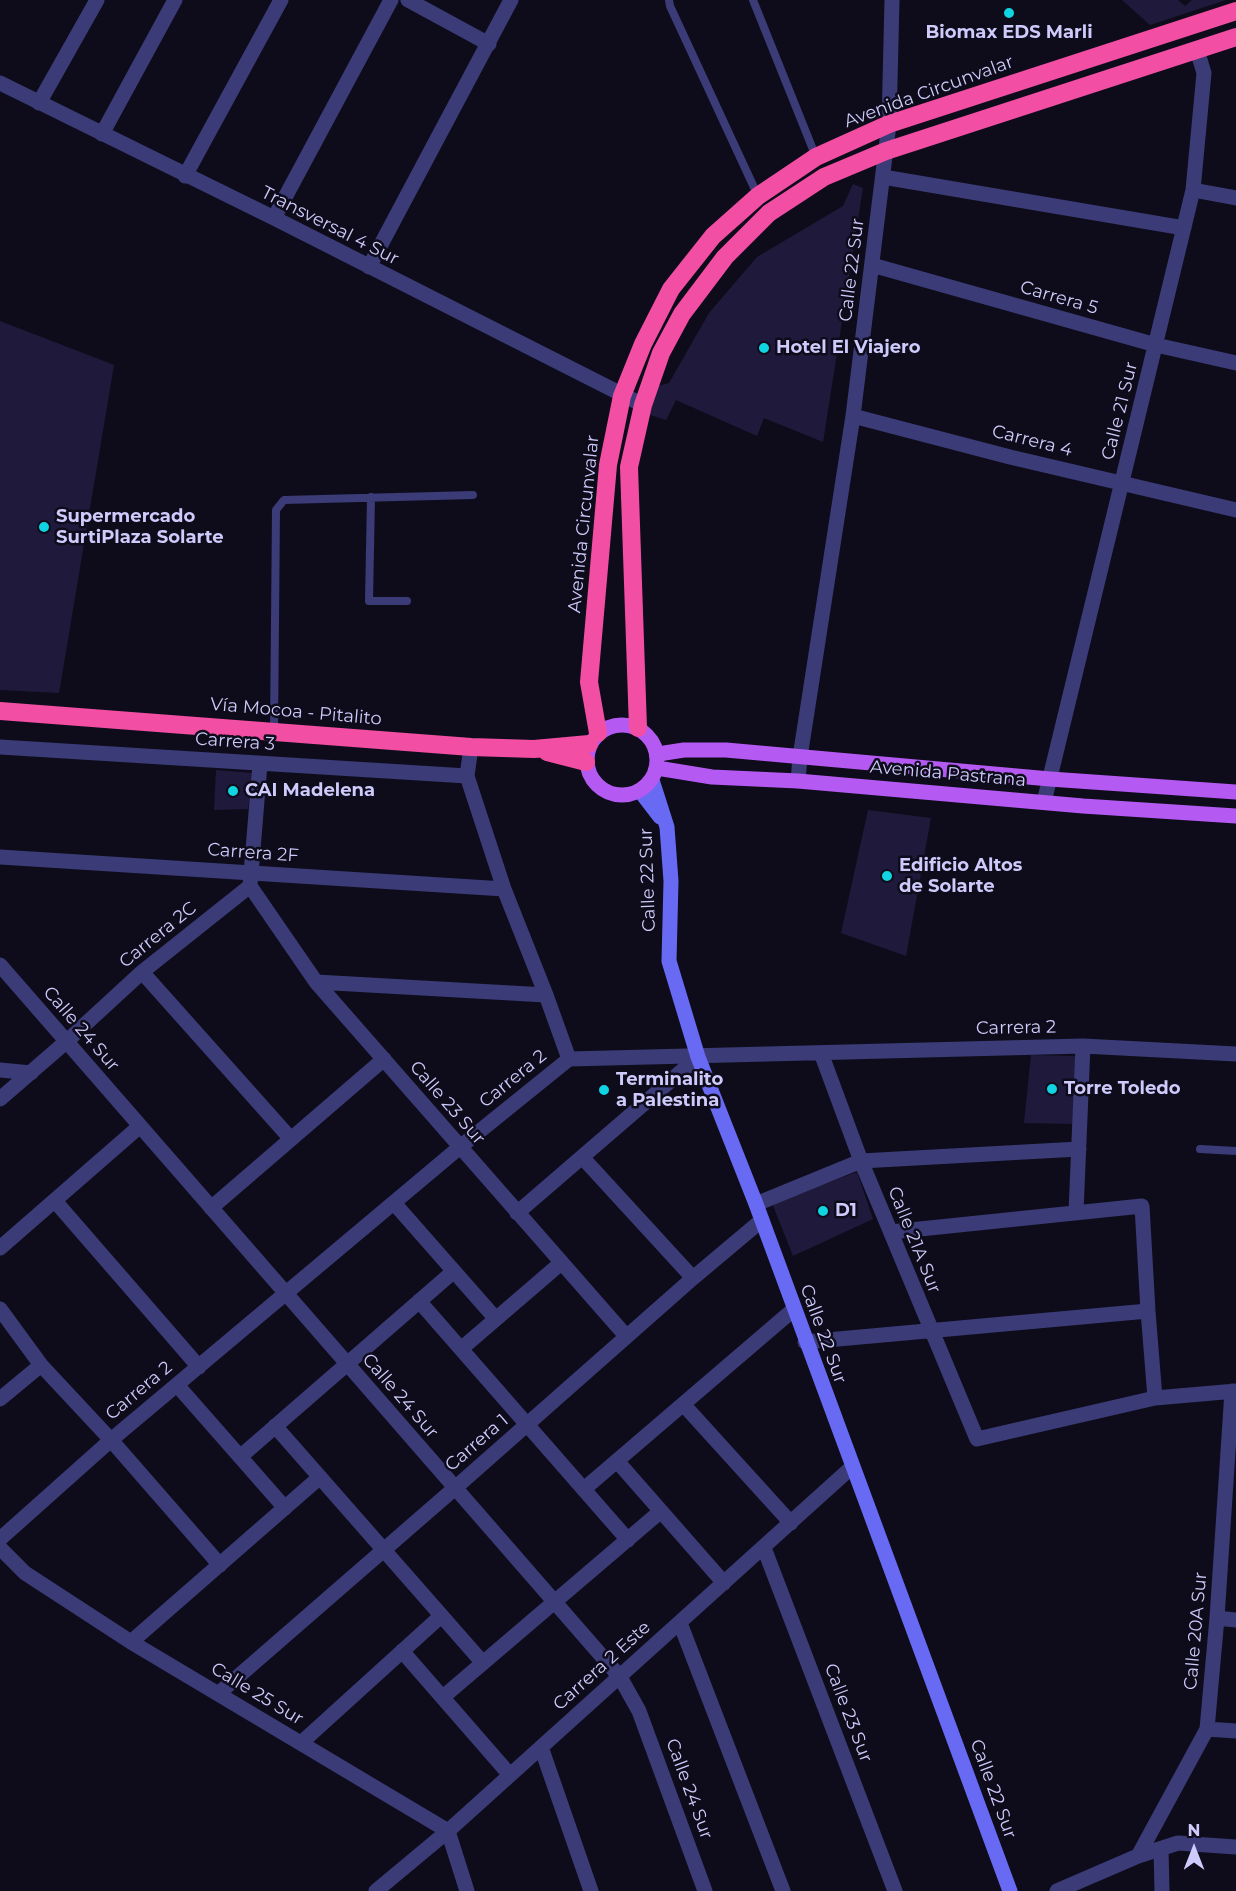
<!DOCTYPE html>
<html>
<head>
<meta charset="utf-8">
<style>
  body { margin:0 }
  #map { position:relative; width:1236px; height:1891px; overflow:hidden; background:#0e0c1b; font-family:Montserrat,sans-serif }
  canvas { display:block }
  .north { position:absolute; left:1164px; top:1819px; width:60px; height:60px; -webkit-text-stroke:4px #0e0c1b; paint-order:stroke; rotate:0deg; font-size:16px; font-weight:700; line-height:24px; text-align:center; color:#cecafb }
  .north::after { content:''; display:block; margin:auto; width:21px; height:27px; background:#cecafb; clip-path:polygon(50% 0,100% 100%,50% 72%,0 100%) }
</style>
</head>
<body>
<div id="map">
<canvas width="1236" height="1891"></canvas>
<div class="north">N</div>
</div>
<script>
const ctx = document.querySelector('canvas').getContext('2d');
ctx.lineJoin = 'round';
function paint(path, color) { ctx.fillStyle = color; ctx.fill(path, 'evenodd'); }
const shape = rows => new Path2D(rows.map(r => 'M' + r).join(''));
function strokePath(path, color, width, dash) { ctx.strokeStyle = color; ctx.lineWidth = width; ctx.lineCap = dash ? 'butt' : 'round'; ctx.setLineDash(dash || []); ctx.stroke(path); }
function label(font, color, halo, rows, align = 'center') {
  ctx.font = font + ' Montserrat,sans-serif'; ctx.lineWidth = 5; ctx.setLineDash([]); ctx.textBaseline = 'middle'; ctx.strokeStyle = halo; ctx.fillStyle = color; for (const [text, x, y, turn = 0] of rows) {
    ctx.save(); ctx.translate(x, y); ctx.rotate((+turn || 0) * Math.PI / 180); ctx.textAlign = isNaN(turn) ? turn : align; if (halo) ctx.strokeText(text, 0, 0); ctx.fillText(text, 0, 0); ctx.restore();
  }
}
const building = shape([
  [1122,0,1178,0,1185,6,1192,0,1226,0,1150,25],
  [853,184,863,188,823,442,764,418,757,436,676,400,666,420,647,414,658,386,669,383,709,313,757,257,843,206],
  [0,321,114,365,59,693,0,690],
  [216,770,253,773,248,809,214,810],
  [868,810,931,818,906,956,841,933],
  [1031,1055,1078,1056,1074,1124,1024,1123],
  [857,1172,873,1219,793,1256,772,1203]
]);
const lane = shape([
  [669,0,670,6,758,196],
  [753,0,816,157],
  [371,497,369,601,407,601],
  [274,731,276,510,284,500,473,495],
  [1200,1149,1236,1151]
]);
const street = shape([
  [408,0,489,44],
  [0,83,274,218,643,405],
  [39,103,97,0],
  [102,134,175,0],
  [185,176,281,0],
  [883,177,1184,228],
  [1193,190,1236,198],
  [274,218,391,0],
  [872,265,1156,345,1236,363],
  [369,267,511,0],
  [853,416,1010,457,1236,510],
  [0,747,467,776],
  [471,747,467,776,504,889,546,995,569,1059],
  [798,781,800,757,853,416,889,124,892,0],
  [1044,802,1193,190,1204,73,1197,50],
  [0,857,504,889],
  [250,886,316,982,626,1336],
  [0,965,620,1677,639,1711,705,1891],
  [142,972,291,1139],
  [316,982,546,995],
  [821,1053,861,1161,977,1439,1155,1398,1236,1391],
  [0,1070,31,1073],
  [0,1099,67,1041,142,972,250,886,260,764],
  [582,1157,693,1278],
  [55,1201,199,1367],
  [394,1203,496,1319],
  [756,1204,861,1161,1079,1149],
  [211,1208,384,1059],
  [1076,1212,1083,1046],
  [517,1213,698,1057],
  [891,1232,1142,1206,1148,1311,1155,1398],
  [0,1248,140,1126],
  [419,1301,628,1540],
  [0,1309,41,1365,111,1440,220,1565],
  [805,1342,1148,1311],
  [461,1349,561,1263],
  [177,1385,285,1508],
  [0,1399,41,1365],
  [683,1404,791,1523],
  [275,1426,483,1663],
  [240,1457,454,1271],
  [617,1461,724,1583],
  [584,1489,793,1310],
  [0,1539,111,1440,460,1147,569,1059,1083,1046,1236,1054],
  [0,1548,25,1573,131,1642,448,1831,467,1891],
  [764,1548,895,1891],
  [1217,1618,1236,1620],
  [680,1623,783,1891],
  [131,1642,320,1477],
  [402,1651,510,1775],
  [218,1694,455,1488,693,1278,762,1220],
  [443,1697,661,1511],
  [1207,1729,1236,1731],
  [301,1743,441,1616],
  [541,1747,591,1891],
  [1161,1849,1162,1891],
  [1138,1856,1207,1729,1217,1618,1232,1391],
  [376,1891,448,1831,852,1467],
  [1057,1891,1138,1856,1178,1843,1236,1847]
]);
const secondary = shape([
  [652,780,667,827,671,881,669,961,698,1057,756,1204,1010,1891],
  [640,791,660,817]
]);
const primary = shape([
  '587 760a35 35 0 1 1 70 0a35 35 0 1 1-70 0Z',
  [658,754,684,750,726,750,1050,779,1236,792],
  [657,768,712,777,798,781,1083,806,1236,816]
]);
const highway = shape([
  [0,711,471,747,534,749,589,744],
  [638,728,629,467,643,405,661,353,682,314,725,257,769,213,824,177,886,151,1236,37],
  [598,733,589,682,608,465,622,396,643,344,671,289,713,236,758,196,816,157,889,124,1236,11],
  [547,752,586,762]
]);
const markers = [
  [1009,13,6,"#10d4e2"],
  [764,348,6,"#10d4e2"],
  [44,527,6,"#10d4e2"],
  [233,791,6,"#10d4e2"],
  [887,876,6,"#10d4e2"],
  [1052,1089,6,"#10d4e2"],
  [604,1090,6,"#10d4e2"],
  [823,1211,6,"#10d4e2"]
];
const poiNames = [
  ["Biomax EDS Marli",1009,33,"center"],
  ["Hotel El Viajero",776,348],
  ["Supermercado",56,517],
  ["SurtiPlaza Solarte",56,538],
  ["CAI Madelena",245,791],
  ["Edificio Altos",899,866],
  ["de Solarte",899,887],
  ["Terminalito",616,1080],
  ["a Palestina",616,1101],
  ["Torre Toledo",1064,1089],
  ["D1",835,1211]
];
const streetNames = [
  ["Avenida Circunvalar",929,92,-20],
  ["Transversal 4 Sur",330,226,27],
  ["Calle 22 Sur",852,270,-83],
  ["Carrera 5",1059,298,16],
  ["Calle 21 Sur",1120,411,-76],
  ["Carrera 4",1032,441,14],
  ["Avenida Circunvalar",584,524,-84],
  ["Vía Mocoa - Pitalito",296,712,5],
  ["Carrera 3",235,742,4],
  ["Avenida Pastrana",948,774,5],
  ["Carrera 2F",253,853,4],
  ["Calle 22 Sur",648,880,-92],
  ["Carrera 2C",158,935,-39],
  ["Carrera 2",1016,1028,-1],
  ["Calle 24 Sur",81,1029,49],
  ["Carrera 2",513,1079,-39],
  ["Calle 23 Sur",447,1103,49],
  ["Calle 21A Sur",914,1240,68],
  ["Calle 22 Sur",823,1334,70],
  ["Carrera 2",139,1391,-40],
  ["Calle 24 Sur",400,1396,49],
  ["Carrera 1",477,1443,-41],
  ["Calle 20A Sur",1196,1631,-85],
  ["Carrera 2 Este",602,1666,-42],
  ["Calle 25 Sur",257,1694,31],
  ["Calle 23 Sur",848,1713,69],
  ["Calle 24 Sur",689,1789,70],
  ["Calle 22 Sur",993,1789,70]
];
paint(building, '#1f1a3b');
strokePath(lane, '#3b3b77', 8);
strokePath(street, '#3b3b77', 15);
strokePath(secondary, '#686af4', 15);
strokePath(primary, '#b45af3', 15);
strokePath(highway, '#f24ea3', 18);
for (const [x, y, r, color] of markers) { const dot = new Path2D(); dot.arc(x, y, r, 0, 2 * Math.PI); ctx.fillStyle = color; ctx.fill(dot); strokePath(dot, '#0e0c1b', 2); }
label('bold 18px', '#cecafb', '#0e0c1b', poiNames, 'left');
label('18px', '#cecafb', '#0e0c1b', streetNames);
</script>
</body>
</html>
